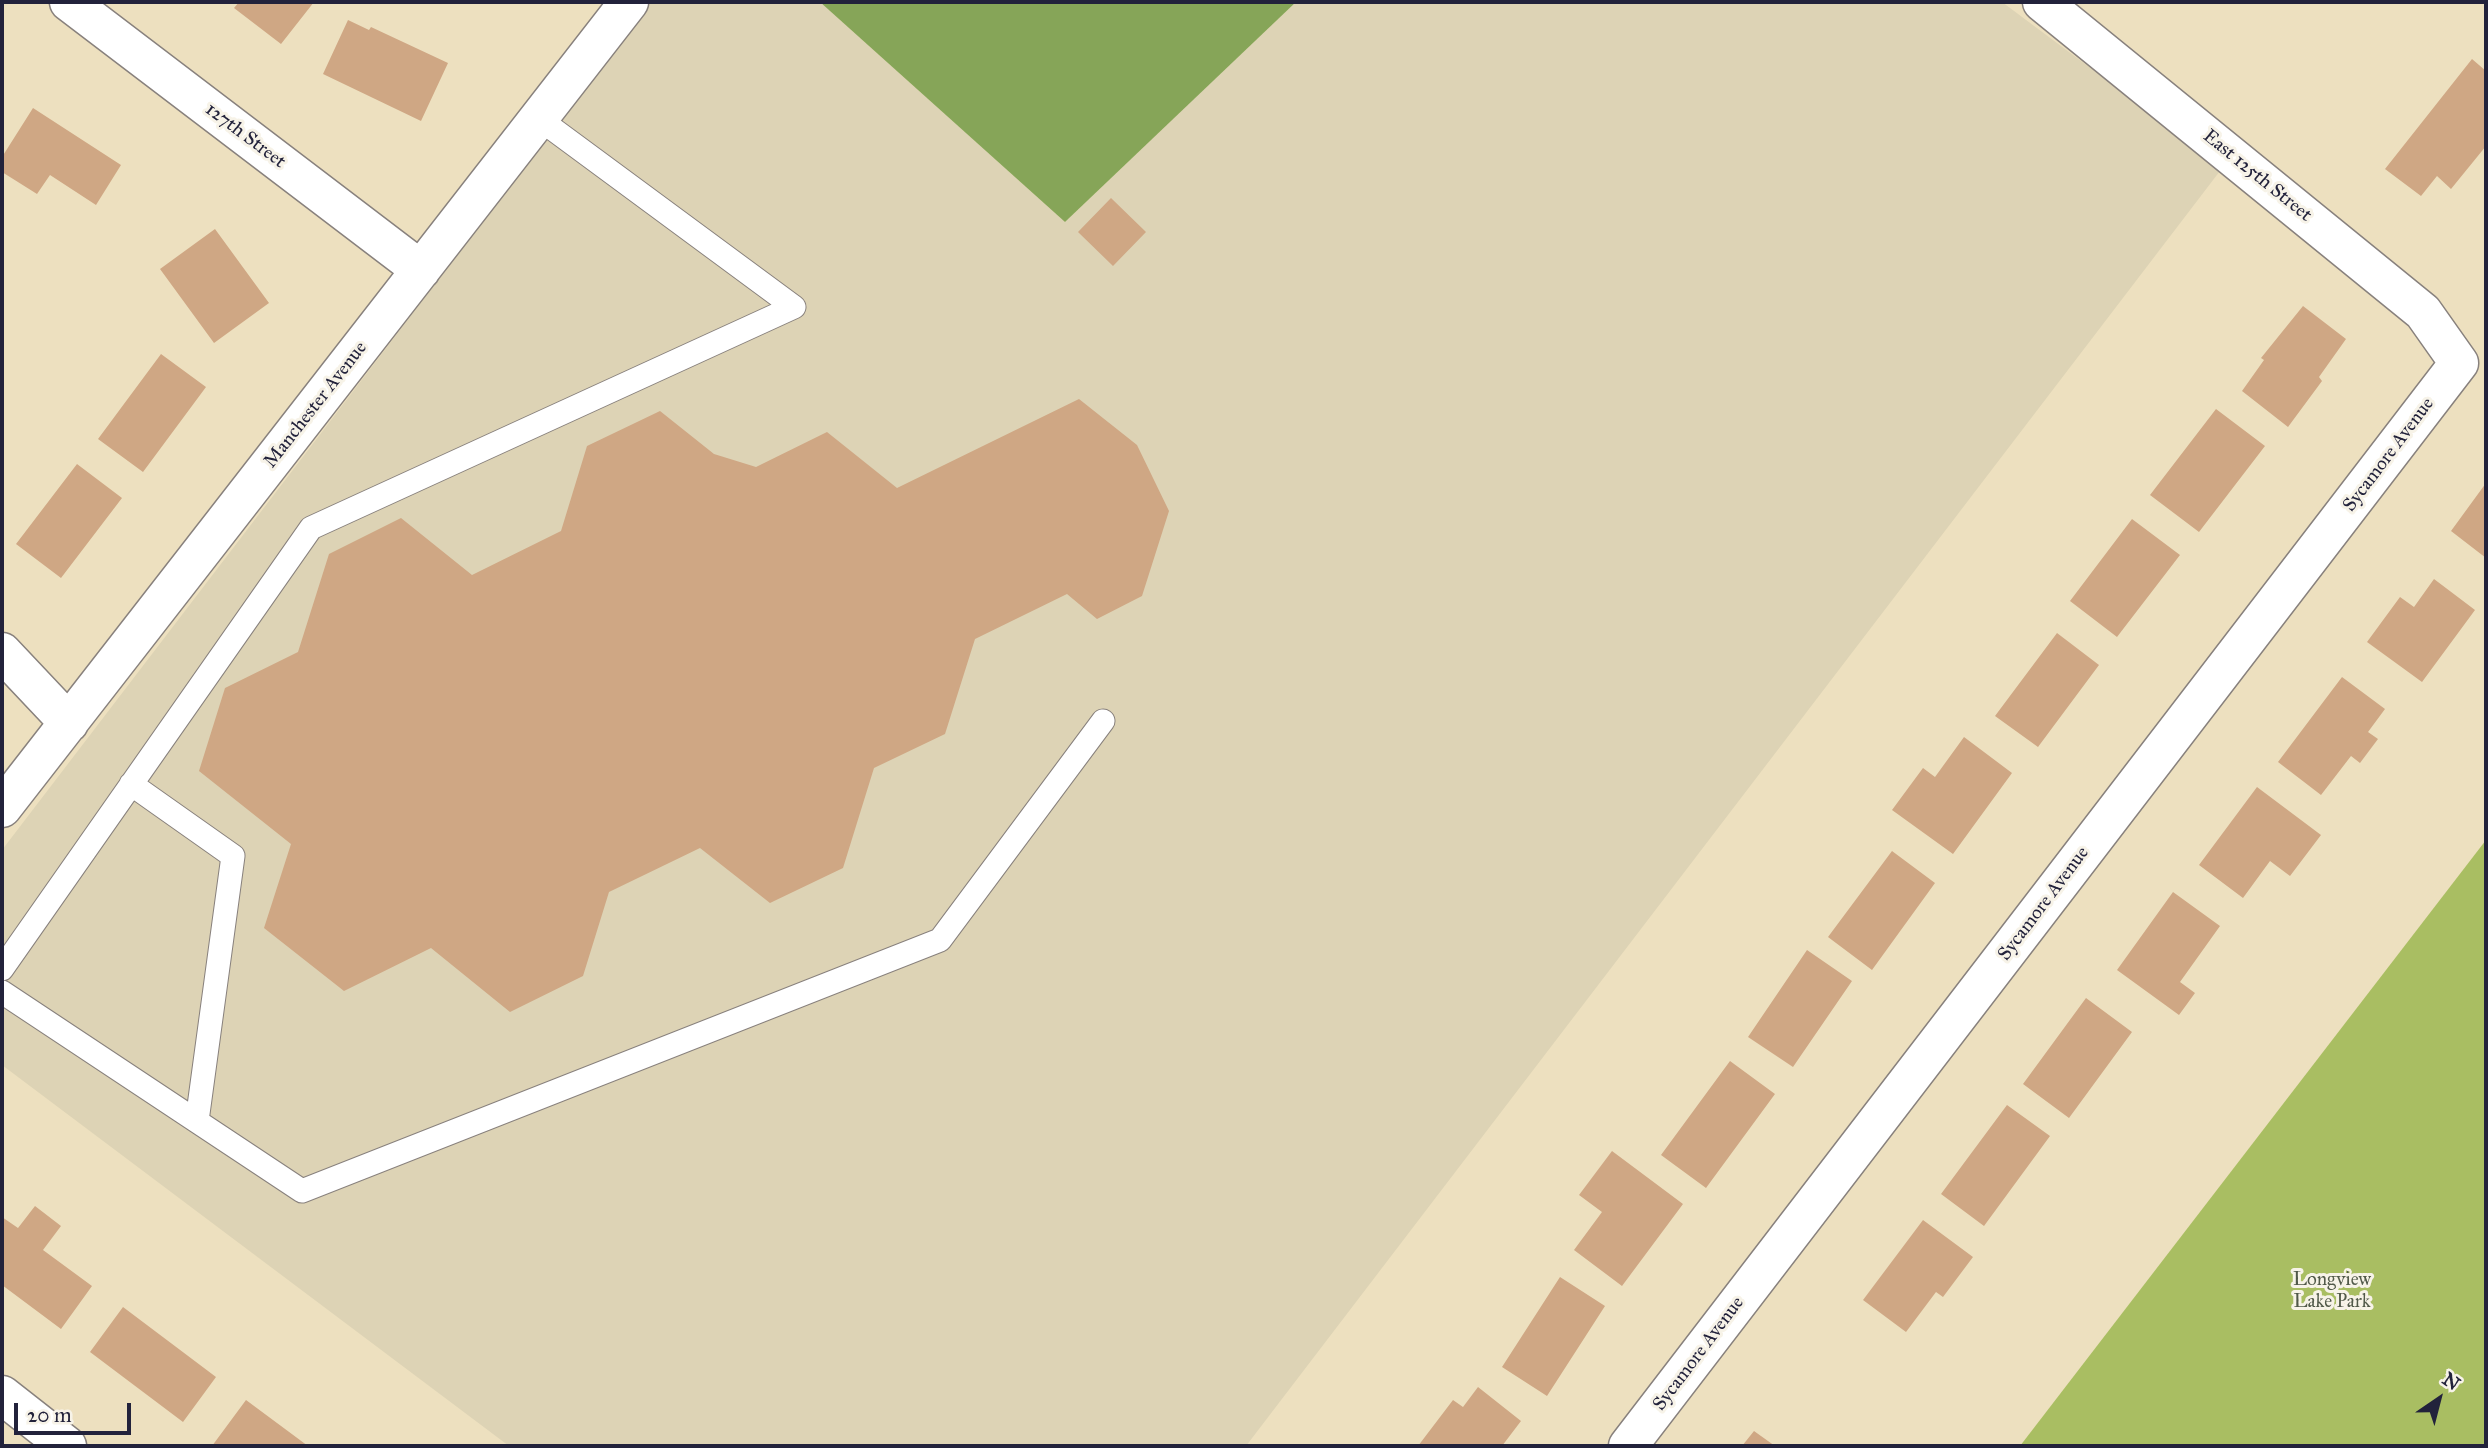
<!DOCTYPE html>
<html>
<head>
<meta charset="utf-8">
<style>
  body { margin:0 }
  #map { position:relative; width:2488px; height:1448px; overflow:hidden; background:#ede0bf; font-family:"IM FELL Great Primer",serif }
  canvas { display:block }
  .frame { position:absolute; inset:0; border:4px solid #22223b; pointer-events:none }
  .north { position:absolute; left:2404px; top:1364px; width:70px; height:70px; -webkit-text-stroke:5px #f7f3e8; paint-order:stroke; rotate:35deg; font-size:19px; font-weight:700; line-height:28px; text-align:center; color:#22223b }
  .north::after { content:''; display:block; margin:auto; width:24px; height:32px; background:#22223b; clip-path:polygon(50% 0,100% 100%,50% 72%,0 100%) }
  .scale { position:absolute; left:14px; top:1403px; width:117px; height:32px; box-sizing:border-box; border:4px solid #22223b; border-top:0; padding-left:9px; font-size:21px; line-height:24px; white-space:nowrap; color:#22223b; -webkit-text-stroke:5px #f7f3e8; paint-order:stroke }
</style>
</head>
<body>
<div id="map">
<canvas width="2488" height="1448"></canvas>
<div class="frame"></div>
<div class="north">N</div>
<div class="scale">20 m</div>
</div>
<script>
const ctx = document.querySelector('canvas').getContext('2d');
ctx.lineJoin = 'round';
function paint(path, color) { ctx.fillStyle = color; ctx.fill(path, 'evenodd'); }
const shape = rows => new Path2D(rows.map(r => 'M' + r).join(''));
function strokePath(path, color, width, dash) { ctx.strokeStyle = color; ctx.lineWidth = width; ctx.lineCap = dash ? 'butt' : 'round'; ctx.setLineDash(dash || []); ctx.stroke(path); }
function label(font, color, halo, rows, align = 'center') {
  ctx.font = font + ' "IM FELL Great Primer",serif'; ctx.lineWidth = 6; ctx.setLineDash([]); ctx.textBaseline = 'middle'; ctx.strokeStyle = halo; ctx.fillStyle = color; for (const [text, x, y, turn = 0] of rows) {
    ctx.save(); ctx.translate(x, y); ctx.rotate((+turn || 0) * Math.PI / 180); ctx.textAlign = isNaN(turn) ? turn : align; if (halo) ctx.strokeText(text, 0, 0); ctx.fillText(text, 0, 0); ctx.restore();
  }
}
const built = shape([
  [651,2,820,2,1065,222,1296,2,2002,2,2223,167,1246,1446,509,1446,2,1065,2,850]
]);
const green = shape([
  [2486,840,2486,1446,2020,1446]
]);
const forest = shape([
  [820,2,1296,2,1065,222]
]);
const building = shape([
  [239,2,314,2,281,44,234,8],
  [348,20,369,30,371,27,448,63,421,121,323,74],
  [2472,59,2486,71,2486,146,2451,189,2437,176,2421,196,2385,169],
  [33,108,121,165,96,205,50,175,37,194,2,172,2,157],
  [1111,198,1146,232,1113,266,1078,232],
  [215,229,269,303,214,343,160,269],
  [2303,306,2346,339,2319,377,2322,381,2288,427,2242,391,2264,360,2261,358],
  [161,354,206,387,143,472,98,439],
  [1079,399,1137,445,1169,511,1142,596,1097,619,1067,594,975,639,945,734,874,768,843,868,770,903,700,848,609,892,583,976,510,1012,431,948,344,991,264,928,291,844,199,771,225,688,298,652,329,554,401,518,472,575,561,531,587,446,660,411,714,454,756,467,827,432,897,488],
  [2216,409,2265,446,2199,532,2150,495],
  [77,464,122,498,61,578,16,544],
  [2486,483,2486,558,2451,531],
  [2132,519,2180,555,2117,637,2070,601],
  [2434,579,2475,610,2422,682,2367,642,2400,597,2414,607],
  [2057,633,2099,665,2038,747,1995,716],
  [2342,677,2385,709,2368,732,2378,739,2360,763,2351,756,2321,795,2278,762],
  [1964,737,2012,773,1953,854,1892,810,1923,768,1935,777],
  [2257,787,2321,835,2290,876,2270,861,2243,898,2199,865],
  [1892,851,1935,883,1872,970,1828,937],
  [2173,892,2220,926,2180,982,2195,993,2179,1015,2117,970],
  [1807,950,1852,981,1793,1067,1748,1037],
  [2086,998,2132,1032,2069,1118,2023,1084],
  [1730,1061,1775,1094,1706,1188,1661,1155],
  [2007,1105,2050,1136,1984,1226,1941,1194],
  [1612,1151,1683,1204,1622,1286,1574,1250,1602,1212,1579,1195],
  [35,1206,61,1226,43,1250,92,1286,61,1329,2,1285,2,1217,18,1228],
  [1923,1220,1973,1257,1943,1297,1936,1292,1906,1332,1863,1300],
  [1560,1277,1605,1306,1547,1396,1502,1367],
  [123,1307,216,1377,183,1422,90,1352],
  [1478,1387,1521,1421,1502,1446,1418,1446,1453,1400,1463,1407],
  [246,1400,308,1446,212,1446],
  [1754,1431,1775,1446,1742,1446]
]);
const lane = shape([
  [131,784,233,856,197,1121],
  [2,969,311,528,794,307,538,118],
  [2,992,302,1191,940,940,1103,721]
]);
const street = shape([
  [69,2,421,270],
  [2,652,69,723],
  [2,808,629,2],
  [2,1395,67,1446],
  [1628,1446,2459,363,2423,312,2042,2]
]);
const streetNames = [
  ["127th Street",245,136,37],
  ["East 125th Street",2257,176,39],
  ["Manchester Avenue",316,405,-52],
  ["Sycamore Avenue",2389,455,-53],
  ["Sycamore Avenue",2044,904,-53],
  ["Sycamore Avenue",1699,1354,-53]
];
const parkNames = [
  ["Longview",2332,1280],
  ["Lake Park",2332,1302]
];
paint(built, '#ddd3b5');
paint(green, '#a9be62');
paint(forest, '#86a558');
paint(building, '#cfa784');
strokePath(lane, '#88817d', 25);
strokePath(street, '#88817d', 41);
strokePath(lane, '#fff', 23);
strokePath(street, '#fff', 38);
label('19px', '#22223b', '#f7f3e8', streetNames);
label('19px', '#515949', '#f7f3e8', parkNames);
</script>
</body>
</html>
